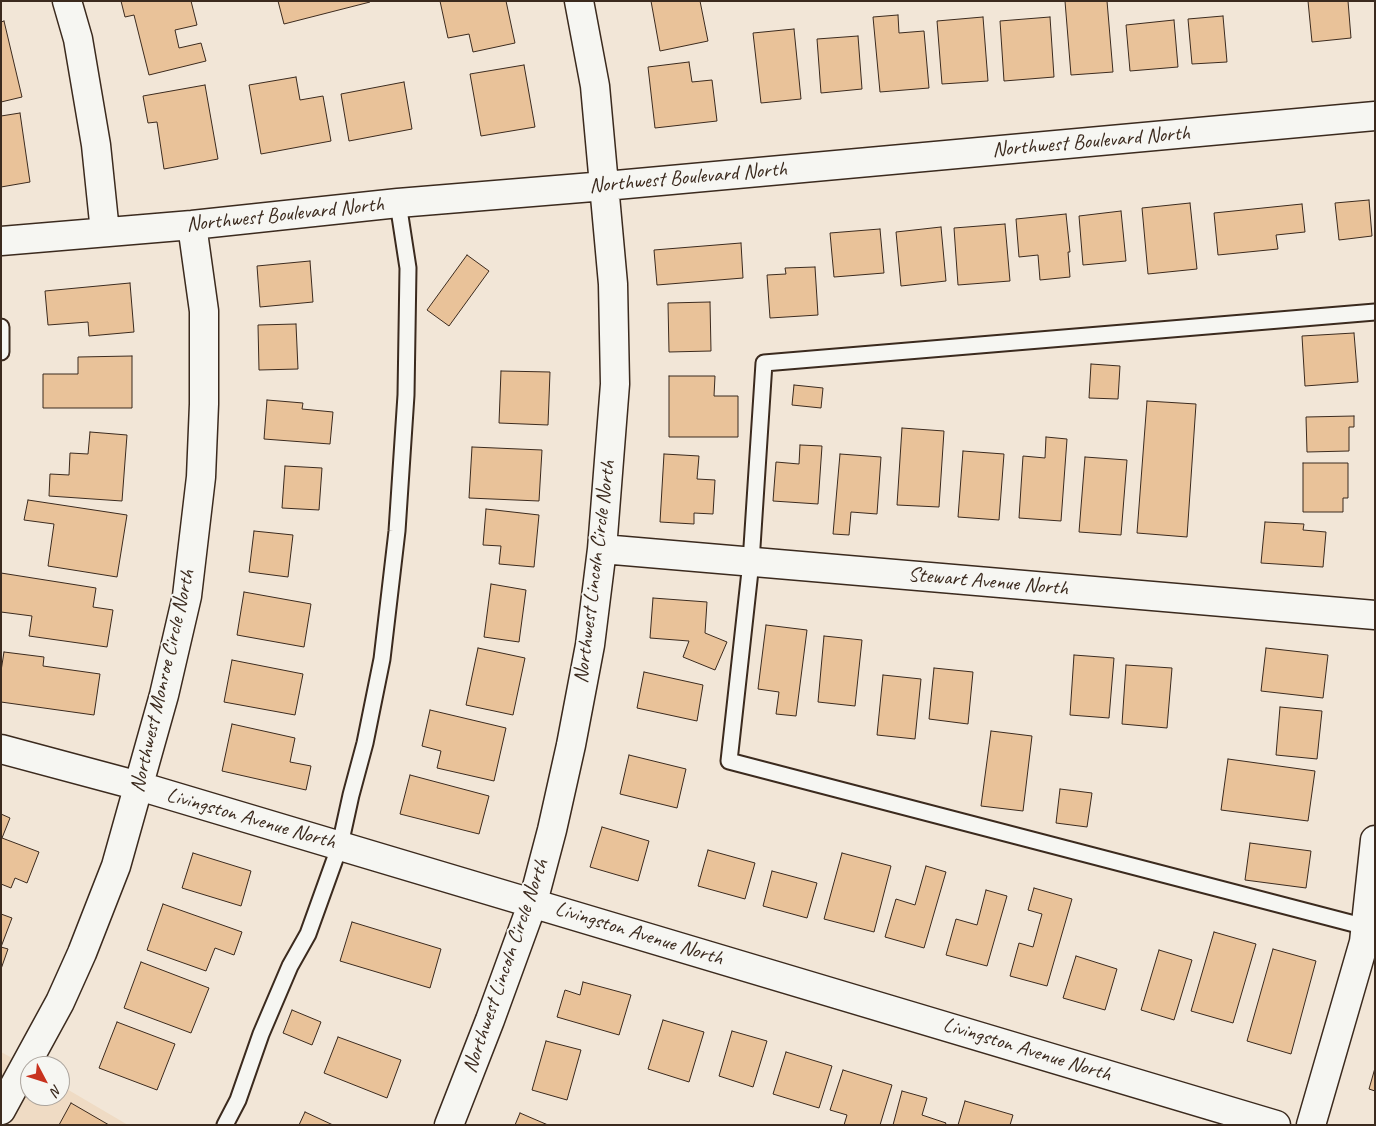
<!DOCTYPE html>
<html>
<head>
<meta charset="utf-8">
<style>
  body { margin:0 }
  #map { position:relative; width:1376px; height:1126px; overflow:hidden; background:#f2e6d7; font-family:Caveat,sans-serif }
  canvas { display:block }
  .frame { position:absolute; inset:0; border:2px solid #3b2a1e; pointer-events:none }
  .north { position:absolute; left:20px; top:1056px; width:50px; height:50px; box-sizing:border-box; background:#f6f6f2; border:1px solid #aba49d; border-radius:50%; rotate:130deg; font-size:14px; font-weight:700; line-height:20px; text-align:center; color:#3b2a1e }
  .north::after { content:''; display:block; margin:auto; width:18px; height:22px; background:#c8321e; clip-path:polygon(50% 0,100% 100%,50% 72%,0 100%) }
</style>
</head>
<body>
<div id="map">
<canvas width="1376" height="1126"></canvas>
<div class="frame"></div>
<div class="north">N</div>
</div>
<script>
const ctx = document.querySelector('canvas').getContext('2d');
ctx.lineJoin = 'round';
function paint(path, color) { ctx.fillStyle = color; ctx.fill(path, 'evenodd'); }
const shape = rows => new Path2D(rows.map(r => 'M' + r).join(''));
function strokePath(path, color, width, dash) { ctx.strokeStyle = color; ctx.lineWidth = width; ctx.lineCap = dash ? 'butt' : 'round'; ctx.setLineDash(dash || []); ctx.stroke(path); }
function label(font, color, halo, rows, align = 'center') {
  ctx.font = font + ' Caveat,sans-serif'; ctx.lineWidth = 4; ctx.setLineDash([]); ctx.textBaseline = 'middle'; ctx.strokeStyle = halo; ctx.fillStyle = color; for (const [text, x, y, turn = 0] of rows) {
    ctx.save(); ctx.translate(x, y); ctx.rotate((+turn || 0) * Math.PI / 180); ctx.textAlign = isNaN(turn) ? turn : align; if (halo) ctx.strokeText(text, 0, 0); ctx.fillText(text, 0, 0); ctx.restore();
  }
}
const built = shape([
  [1,1052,12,1058,1,1078],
  [60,1085,128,1125,9,1125,30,1090,30,1096,60,1096]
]);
const building = shape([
  [121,1,191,1,197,25,175,30,179,48,201,43,206,61,149,75,134,15,125,17,121,1],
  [278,1,369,1,370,2,284,24,278,1],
  [440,1,506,1,515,43,473,52,469,34,448,38,440,1],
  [651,1,700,1,708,41,660,51,651,1],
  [1065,1,1107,1,1113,72,1071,75,1065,1],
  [1308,1,1348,1,1351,38,1312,42,1308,1],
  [898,15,899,33,924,31,929,88,880,92,873,17,898,15],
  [1223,16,1227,62,1192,64,1188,19,1223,16],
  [983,17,988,81,942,84,937,21,983,17],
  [1050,17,1054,77,1004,81,1000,21,1050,17],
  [1174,20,1178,67,1130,71,1126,25,1174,20],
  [4,21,22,97,1,102,1,22,4,21],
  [794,29,801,99,761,103,753,33,794,29],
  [858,36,862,89,821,93,817,39,858,36],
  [689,62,692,82,712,80,717,121,655,128,648,67,689,62],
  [524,65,535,127,481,136,470,74,524,65],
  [296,77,300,100,323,96,331,141,261,154,249,85,296,77],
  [404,82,412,129,349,141,341,94,404,82],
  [205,85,218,159,164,169,157,122,148,123,143,96,205,85],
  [20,113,30,182,1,187,1,116,20,113],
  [1369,200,1372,236,1339,240,1335,203,1369,200],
  [1190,203,1197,269,1148,274,1142,208,1190,203],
  [1302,204,1305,232,1276,235,1278,249,1218,255,1214,213,1302,204],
  [1121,211,1126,261,1083,265,1079,216,1121,211],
  [1066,214,1070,252,1068,252,1070,277,1040,280,1038,255,1019,257,1016,219,1066,214],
  [1005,224,1010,281,958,285,954,228,1005,224],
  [941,227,946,281,901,286,896,232,941,227],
  [880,229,884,273,834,277,830,233,880,229],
  [741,243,743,278,657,285,654,250,741,243],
  [467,255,489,271,449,326,427,310,467,255],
  [310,261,313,302,260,307,257,266,310,261],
  [815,267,818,315,770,318,767,275,786,274,785,268,815,267],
  [130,283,134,332,89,336,88,322,48,325,45,291,130,283],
  [710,302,711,351,669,352,668,303,710,302],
  [296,324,298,369,259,370,258,325,296,324],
  [1354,333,1358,382,1305,386,1302,336,1354,333],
  [132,356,132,408,43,408,43,374,78,374,78,357,132,356],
  [1091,364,1120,366,1118,399,1089,398,1091,364],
  [501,371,550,372,548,425,499,423,501,371],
  [669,376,715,376,714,396,738,396,738,437,669,437,669,376],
  [794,385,823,388,821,408,792,405,794,385],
  [267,400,303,403,302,409,333,412,330,444,264,439,267,400],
  [1147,401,1196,404,1187,537,1137,533,1147,401],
  [1354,416,1354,427,1349,427,1349,451,1307,452,1306,417,1354,416],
  [902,428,944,431,939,507,897,505,902,428],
  [90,432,127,435,122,501,49,496,50,474,69,475,70,453,88,454,90,432],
  [1046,437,1067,439,1061,521,1019,518,1023,456,1045,458,1046,437],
  [800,445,822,446,818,504,773,501,776,462,799,464,800,445],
  [472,447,542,450,539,501,469,498,472,447],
  [963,451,1004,454,999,520,958,517,963,451],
  [664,454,699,456,697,479,715,480,713,514,694,513,694,524,660,522,664,454],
  [840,454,881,457,877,514,851,512,849,535,833,534,840,454],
  [1085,457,1127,460,1121,535,1079,532,1085,457],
  [1303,463,1348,463,1348,498,1343,498,1343,512,1303,512,1303,463],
  [285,466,322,468,319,510,282,508,285,466],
  [28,500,127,515,117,577,48,566,54,524,24,520,28,500],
  [486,509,539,515,534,567,499,564,501,546,483,545,486,509],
  [1265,522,1304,524,1303,530,1326,532,1323,567,1261,563,1265,522],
  [254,531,293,535,288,577,249,572,254,531],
  [1,573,96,588,93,607,113,610,107,647,29,636,32,616,1,612,1,573],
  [491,584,526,590,519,642,484,637,491,584],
  [244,592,311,604,304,647,237,635,244,592],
  [653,598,707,602,705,633,727,642,715,670,683,657,689,641,650,638,653,598],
  [766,625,807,630,796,716,776,714,779,692,758,689,766,625],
  [824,636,862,640,855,706,818,702,824,636],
  [478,648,525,658,513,715,466,705,478,648],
  [1266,648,1328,655,1323,698,1261,691,1266,648],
  [4,652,44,657,43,666,100,674,94,715,1,702,1,671,4,652],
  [1074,655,1114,658,1109,718,1070,715,1074,655],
  [232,660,303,674,295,715,224,702,232,660],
  [1126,665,1172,668,1167,728,1122,724,1126,665],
  [934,668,973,672,968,724,929,719,934,668],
  [644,672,703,685,697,721,637,708,644,672],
  [883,675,921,679,915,739,877,735,883,675],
  [1280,707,1322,711,1317,759,1276,755,1280,707],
  [430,710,506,728,494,781,437,768,441,751,422,746,430,710],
  [232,724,295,738,290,762,311,766,306,790,222,771,232,724],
  [991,731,1032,736,1023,811,981,806,991,731],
  [629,755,686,769,677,808,620,794,629,755],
  [1228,759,1315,771,1308,821,1221,810,1228,759],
  [410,775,489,796,479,834,400,814,410,775],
  [1060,789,1092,793,1087,827,1056,823,1060,789],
  [1,814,10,818,2,838,39,852,27,883,15,878,11,888,1,884,1,814],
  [602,827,649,841,638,881,590,867,602,827],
  [1250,843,1311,851,1306,888,1245,880,1250,843],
  [708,850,755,863,745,899,698,886,708,850],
  [193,853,251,871,241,906,182,888,193,853],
  [842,853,891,866,874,932,824,919,842,853],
  [926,866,946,872,924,948,885,937,896,899,915,905,926,866],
  [772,871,817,883,807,918,763,906,772,871],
  [1034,888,1072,899,1047,986,1010,976,1019,943,1033,947,1042,914,1028,910,1034,888],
  [986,890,1007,896,987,966,946,955,956,919,977,925,986,890],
  [163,904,242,932,234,955,215,948,206,971,147,950,163,904],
  [1,914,12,918,1,947,8,949,1,969,1,914],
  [352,922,441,949,430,988,340,961,352,922],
  [1214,932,1256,944,1233,1023,1191,1011,1214,932],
  [1273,949,1316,961,1291,1054,1247,1041,1273,949],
  [1159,950,1192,960,1174,1020,1141,1010,1159,950],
  [1076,956,1117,969,1105,1010,1063,998,1076,956],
  [141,962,209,988,191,1033,124,1008,141,962],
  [583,982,631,995,619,1035,557,1017,565,990,580,995,583,982],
  [292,1010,321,1022,312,1045,283,1033,292,1010],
  [663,1020,704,1032,689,1082,648,1069,663,1020],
  [117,1022,175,1044,157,1090,99,1068,117,1022],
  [732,1031,767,1041,753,1087,719,1076,732,1031],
  [338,1037,401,1060,387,1098,324,1073,338,1037],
  [546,1041,581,1050,567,1100,532,1090,546,1041],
  [786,1052,832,1066,819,1108,773,1094,786,1052],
  [1375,1068,1375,1091,1369,1089,1375,1068],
  [843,1070,892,1085,880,1125,844,1125,847,1115,830,1110,843,1070],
  [902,1091,927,1098,922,1115,946,1123,945,1125,893,1125,902,1091],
  [965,1101,1013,1115,1010,1125,958,1125,965,1101],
  [71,1103,109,1125,59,1125,71,1103],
  [305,1112,333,1125,299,1125,305,1112],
  [520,1113,548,1125,515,1125,520,1113]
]);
const service = shape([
  [1,327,1,352],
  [1366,927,729,761,751,562,764,363,1375,312],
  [225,1125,238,1100,261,1034,290,966,308,934,340,845,351,795,365,743,382,659,397,531,406,395,408,268,398,203]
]);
const minor = shape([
  [67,1,78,39,96,145,105,232],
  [1,241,192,225,398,203,605,186,1375,116],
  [602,549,1375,615],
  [1,749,139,786,1276,1125],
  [1,1110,60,1002,82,953,116,866,164,695,187,596,201,477,204,404,204,311,192,225],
  [449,1125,490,1020,533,902,552,830,571,745,590,645,602,549,615,384,613,284,595,86,579,1],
  [1311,1125,1364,942,1375,840]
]);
const streetNames = [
  ["Northwest Boulevard North",1091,142,-5],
  ["Northwest Boulevard North",688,178,-5],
  ["Northwest Boulevard North",285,215,-6],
  ["Northwest Lincoln Circle North",595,572,-83],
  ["Stewart Avenue North",988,582,5],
  ["Northwest Monroe Circle North",163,681,-77],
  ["Livingston Avenue North",251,819,16],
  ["Livingston Avenue North",639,934,17],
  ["Northwest Lincoln Circle North",506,966,-71],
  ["Livingston Avenue North",1027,1050,17]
];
paint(built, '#efdbc4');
paint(building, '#e9c299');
strokePath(building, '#3b2a1e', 1);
strokePath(service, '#3b2a1e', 19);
strokePath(minor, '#3b2a1e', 31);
strokePath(service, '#f6f6f2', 15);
strokePath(minor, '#f6f6f2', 28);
label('21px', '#3b2a1e', '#f6f6f2', streetNames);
</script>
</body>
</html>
